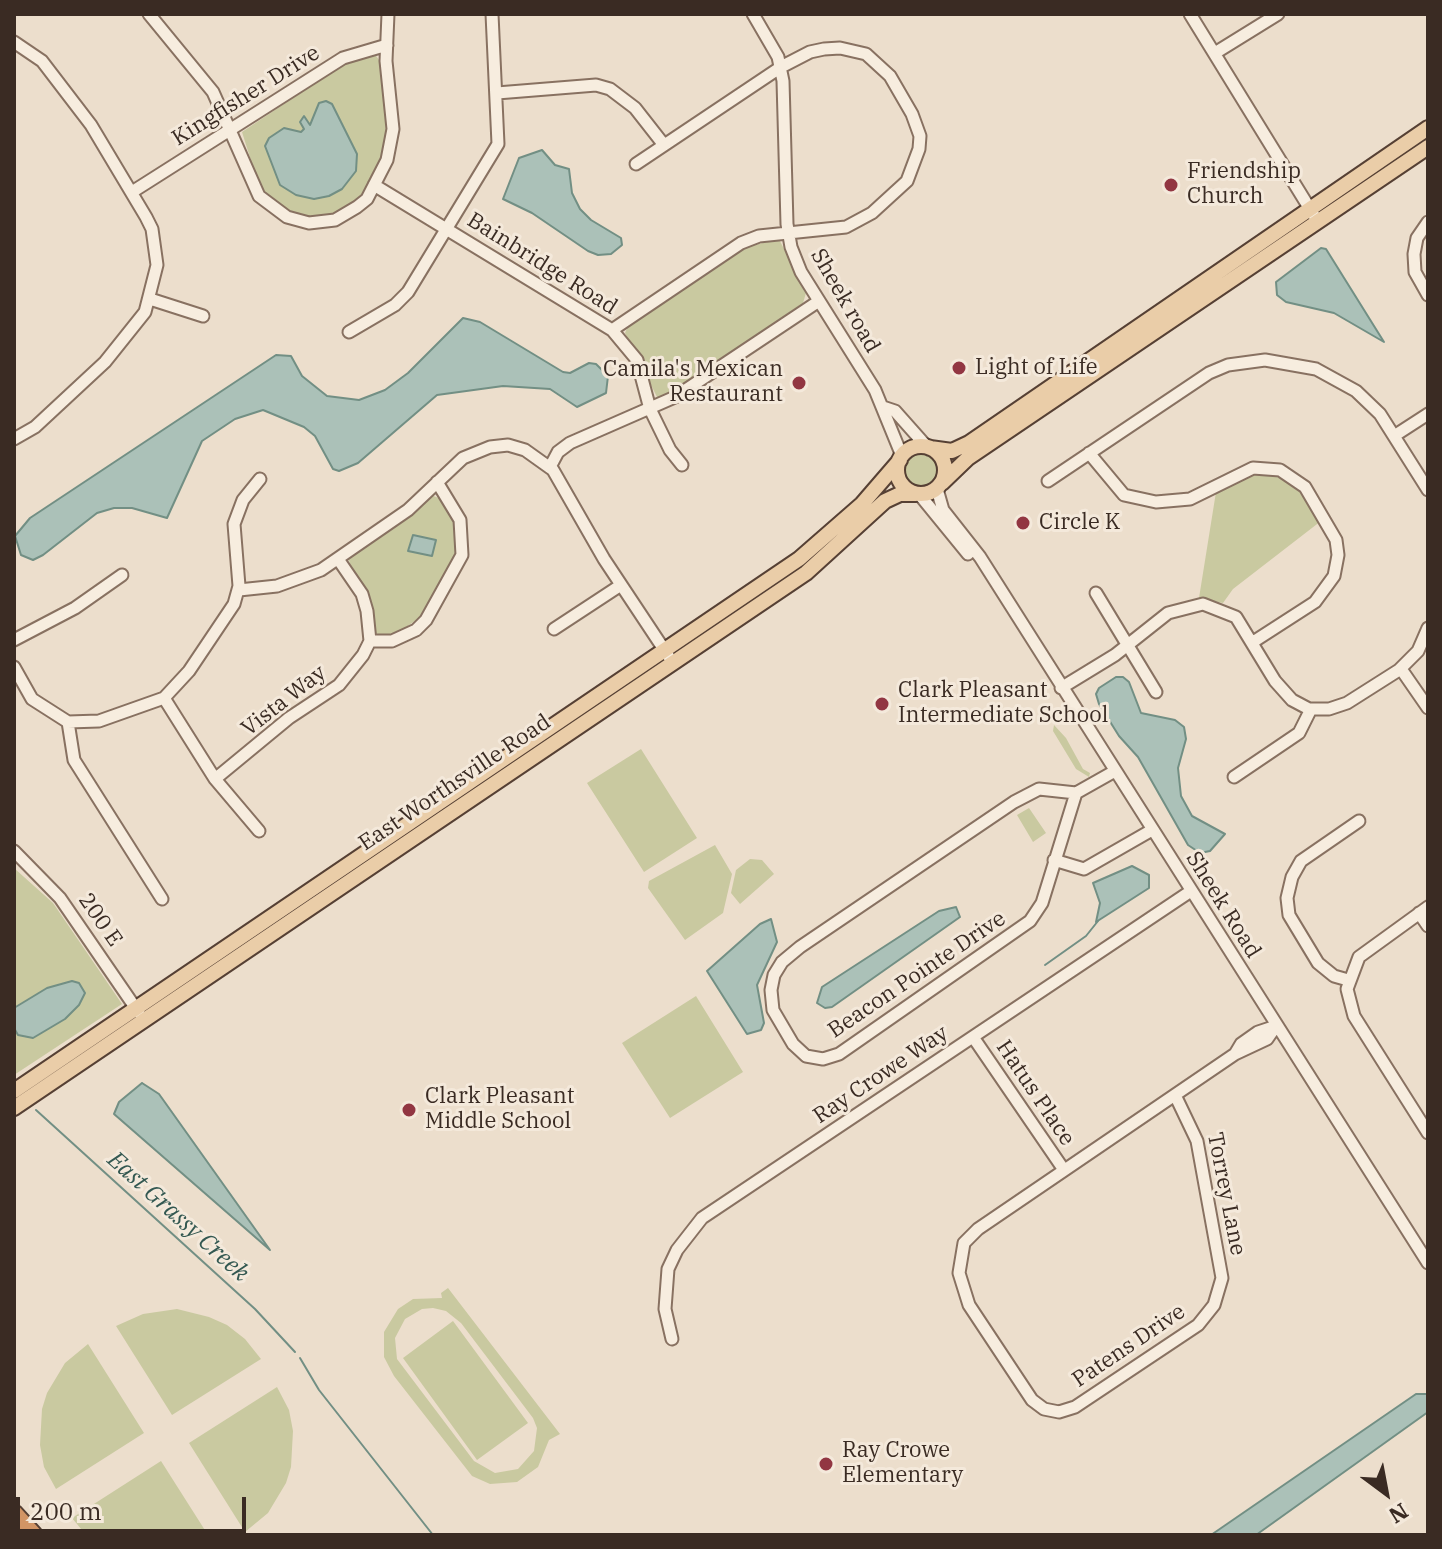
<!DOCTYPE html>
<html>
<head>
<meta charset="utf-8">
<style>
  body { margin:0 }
  #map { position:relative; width:1442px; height:1549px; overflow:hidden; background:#ecdecc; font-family:"IBM Plex Serif",serif }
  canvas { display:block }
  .frame { position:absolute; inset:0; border:16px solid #3a2b23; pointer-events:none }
  .north { position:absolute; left:1346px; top:1453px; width:80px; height:80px; -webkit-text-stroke:6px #f4e9db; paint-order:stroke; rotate:148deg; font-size:22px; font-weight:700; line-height:32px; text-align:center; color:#3a2b23 }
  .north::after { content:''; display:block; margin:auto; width:28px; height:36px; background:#3a2b23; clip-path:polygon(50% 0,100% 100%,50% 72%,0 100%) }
  .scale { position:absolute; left:16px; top:1497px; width:230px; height:36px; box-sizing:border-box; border:4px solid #3a2b23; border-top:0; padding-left:10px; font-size:24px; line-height:28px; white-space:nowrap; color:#3a2b23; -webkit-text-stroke:6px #f4e9db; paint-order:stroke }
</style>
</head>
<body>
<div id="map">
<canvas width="1442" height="1549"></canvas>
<div class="frame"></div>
<div class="north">N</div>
<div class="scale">200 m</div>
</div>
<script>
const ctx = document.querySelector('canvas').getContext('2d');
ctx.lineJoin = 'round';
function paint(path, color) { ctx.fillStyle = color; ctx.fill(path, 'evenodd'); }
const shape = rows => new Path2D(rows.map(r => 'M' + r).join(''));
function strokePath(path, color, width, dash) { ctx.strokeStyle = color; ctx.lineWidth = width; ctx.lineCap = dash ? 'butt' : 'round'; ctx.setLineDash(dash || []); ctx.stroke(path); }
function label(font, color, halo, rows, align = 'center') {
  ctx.font = font + ' "IBM Plex Serif",serif'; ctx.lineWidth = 6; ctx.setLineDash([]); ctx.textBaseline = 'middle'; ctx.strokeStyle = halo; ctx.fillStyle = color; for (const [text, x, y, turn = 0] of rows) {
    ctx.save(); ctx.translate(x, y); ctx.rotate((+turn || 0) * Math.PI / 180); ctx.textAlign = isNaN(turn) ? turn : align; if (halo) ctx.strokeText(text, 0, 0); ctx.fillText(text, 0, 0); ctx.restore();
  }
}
const green = shape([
  [374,53,382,64,388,133,385,154,366,191,346,209,327,216,306,217,285,210,259,186,242,132,348,61],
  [779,239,806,293,803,303,667,397,657,397,625,333,628,326,747,247],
  '903 471a18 18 0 1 1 36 0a18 18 0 1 1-36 0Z',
  [1261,472,1270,472,1296,485,1321,521,1233,589,1223,603,1199,598,1216,492],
  [431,495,441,499,453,516,458,545,456,557,419,618,399,632,381,636,376,633,348,558],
  [1054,725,1066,738,1083,769,1090,773,1089,777,1076,769,1053,731],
  [641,749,697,838,644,872,587,783],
  [1029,808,1046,833,1033,842,1017,815],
  [715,845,732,874,723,913,685,940,648,888,649,881],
  [750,859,762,860,774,874,740,904,731,893,736,870],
  [14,868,53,903,122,1004,14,1075],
  [696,996,743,1072,670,1118,622,1043],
  [448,1288,560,1434,549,1440,538,1467,517,1482,490,1484,472,1476,394,1376,384,1357,384,1332,398,1309,413,1299,442,1298,441,1293],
  [433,1308,446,1311,461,1323,533,1418,537,1428,534,1451,518,1469,495,1473,474,1461,397,1359,395,1338,405,1319,422,1309],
  [177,1309,209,1317,227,1325,245,1339,261,1359,172,1415,116,1326,143,1314],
  [453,1321,528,1423,477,1460,403,1358],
  [88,1344,144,1433,56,1489,44,1467,40,1445,42,1409,47,1393,65,1363],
  [277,1387,289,1410,293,1431,291,1467,286,1483,268,1513,245,1532,189,1443],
  [161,1461,208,1535,86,1535,72,1518]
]);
const water = shape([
  [326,101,332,104,357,154,356,171,342,189,329,196,314,199,296,195,280,185,265,146,269,138,284,128,301,132,304,129,300,122,304,116,310,125,319,103,326,101],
  [542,150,555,165,569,169,572,193,580,209,591,220,621,238,622,245,611,254,598,255,588,251,532,213,503,199,519,158,542,150],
  [1321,248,1326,249,1384,342,1334,313,1286,302,1277,295,1276,282,1321,248],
  [463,318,480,322,563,372,570,373,589,363,596,364,608,376,606,393,577,407,550,389,503,386,437,395,358,463,339,471,333,469,315,436,304,427,263,410,235,419,202,441,167,518,132,508,114,508,97,513,43,555,33,560,21,555,15,536,30,518,276,355,291,356,302,376,327,396,359,400,385,390,408,373,463,318],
  [413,535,436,540,432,556,408,551,413,535],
  [1116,677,1123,677,1129,682,1141,713,1175,720,1184,727,1186,739,1178,768,1181,796,1192,816,1225,834,1210,851,1200,853,1188,845,1138,757,1119,736,1099,704,1096,694,1099,688,1116,677],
  [1132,866,1149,875,1149,888,1096,922,1100,903,1093,883,1132,866],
  [956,907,960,917,832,1007,825,1008,817,1003,822,987,939,911,956,907],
  [771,919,777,942,757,985,764,1023,761,1030,747,1034,707,971,760,924,771,919],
  [72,981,79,983,85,993,79,1005,65,1019,33,1038,18,1035,14,1028,14,1008,47,988,72,981],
  [142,1083,159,1094,270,1250,114,1114,119,1102,142,1083],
  [1416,1394,1428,1394,1428,1412,1256,1535,1211,1535,1416,1394]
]);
const stream = shape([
  [1045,965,1086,936,1098,921],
  [36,1110,255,1309,295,1352],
  [300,1358,319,1390,433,1535]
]);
const minor = shape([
  [149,14,213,92,259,196,287,217,309,223,335,220,357,207,367,199,387,160,393,129,386,61,388,14],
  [753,14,778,57,783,81,787,224,791,247,801,272,875,390,902,456],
  [1190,14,1318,222],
  [14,42,42,61,91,125,146,217,152,229,157,265,145,312,105,362,35,427,14,439],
  [1215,53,1278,14],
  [497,93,596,85,610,89,635,108,664,145],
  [374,185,612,330,637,360,650,409,670,450,682,465],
  [132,192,343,58,387,45],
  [1428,222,1417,238,1414,254,1415,272,1428,295],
  [150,299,203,316],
  [612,330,741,243,759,236,846,227,872,213,907,181,919,149,920,136,912,114,890,76,866,54,840,48,824,49,810,52,781,67,636,164],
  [349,332,395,305,408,292,498,144,492,14],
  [883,407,895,411,927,447],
  [1394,436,1428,414],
  [1089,453,1124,495,1156,502,1190,499,1253,468,1280,470,1305,487,1336,540,1338,555,1334,576,1315,602,1253,642],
  [550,467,558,452,570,443,675,397,819,301],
  [1048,481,1209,373,1228,365,1265,360,1316,369,1356,391,1380,414,1428,490],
  [937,489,943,510,980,557,1428,1263],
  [919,494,968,554],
  [239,590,277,586,321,570,408,510,463,458,490,447,508,445,525,450,553,470,604,559,669,657],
  [1096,593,1156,692],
  [554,629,621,585],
  [14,640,75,608,122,575],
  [370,641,392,641,416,630,426,620,462,555,460,520,437,482],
  [14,667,32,699,68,722,99,721,164,698,189,671,234,604,239,586,234,524,243,500,260,479],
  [1401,669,1428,708],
  [1061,688,1115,655,1168,613,1203,604,1236,617,1275,681,1292,700,1309,709,1329,709,1347,703,1399,670,1418,651,1428,628],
  [164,698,215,779,259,831],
  [68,722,74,760,162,899],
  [1234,777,1299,733,1311,709],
  [215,779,289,718,339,685,363,655,370,641,367,611,362,594,338,559],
  [1076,793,1042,903,1030,921,839,1054,823,1059,806,1056,793,1044,773,1010,771,990,774,975,782,962,800,947,1014,802,1039,789,1076,793,1115,771],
  [14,851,60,898,139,1013],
  [1054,860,1084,869,1152,830],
  [1428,907,1359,957,1347,989,1354,1016,1428,1133],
  [1419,913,1428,926],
  [1348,980,1334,976,1318,963,1289,915,1287,898,1292,877,1301,861,1359,821],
  [973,1037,1064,1170],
  [1235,1054,1241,1044,1258,1032,1276,1026],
  [1175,1095,1197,1141,1222,1278,1214,1305,1198,1325,1075,1407,1059,1412,1044,1409,1032,1400,969,1305,959,1273,964,1243,978,1229,1235,1054,1267,1039,1276,1026],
  [672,1339,665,1309,668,1269,677,1250,702,1218,1191,891]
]);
const major = shape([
  '897 470a24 24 0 1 1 48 0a24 24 0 1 1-48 0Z',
  [930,448,952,451,969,443,1428,128],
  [942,483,968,458,1428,147],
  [14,1091,799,559,862,504,900,460],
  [14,1108,806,573,885,501,900,494,916,494]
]);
const highway = shape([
  [14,1513,34,1535]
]);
const markers = [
  [1171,185,8,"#923642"],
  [959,368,8,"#923642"],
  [799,383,8,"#923642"],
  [1023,523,8,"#923642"],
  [882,704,8,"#923642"],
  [409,1110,8,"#923642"],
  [826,1464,8,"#923642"]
];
const streetNames = [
  ["Kingfisher Drive",246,96,-32],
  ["Bainbridge Road",542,264,32],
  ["Sheek road",845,301,60],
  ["Vista Way",284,701,-38],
  ["East Worthsville Road",455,783,-34],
  ["Sheek Road",1223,905,58],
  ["200 E",100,920,55],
  ["Beacon Pointe Drive",917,975,-34],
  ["Ray Crowe Way",881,1075,-34],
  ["Hatus Place",1035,1093,56],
  ["Torrey Lane",1226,1194,79],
  ["Patens Drive",1129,1346,-34]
];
const poiNames = [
  ["Friendship",1187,172],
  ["Church",1187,197],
  ["Light of Life",975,368],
  ["Camila's Mexican",783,370,"right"],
  ["Restaurant",783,395,"right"],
  ["Circle K",1039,523],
  ["Clark Pleasant",898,691],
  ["Intermediate School",898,716],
  ["Clark Pleasant",425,1097],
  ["Middle School",425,1122],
  ["Ray Crowe",842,1451],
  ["Elementary",842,1476]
];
const waterNames = [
  ["East Grassy Creek",178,1217,42]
];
paint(green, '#c9c9a0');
paint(water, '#abc1b8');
strokePath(water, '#728f84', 2);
strokePath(stream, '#728f84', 2);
strokePath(minor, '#887161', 15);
strokePath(major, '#564034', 18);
strokePath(highway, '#564034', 20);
strokePath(minor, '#f7eddf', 11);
strokePath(major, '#eacda8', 14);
strokePath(highway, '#d29565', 16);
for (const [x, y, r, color] of markers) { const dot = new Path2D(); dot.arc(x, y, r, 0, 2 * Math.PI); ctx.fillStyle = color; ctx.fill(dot); strokePath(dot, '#f4e9db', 3); }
label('22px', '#3a2b23', '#f4e9db', streetNames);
label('22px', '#3a2b23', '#f4e9db', poiNames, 'left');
label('italic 24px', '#335851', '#f4e9db', waterNames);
</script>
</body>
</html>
